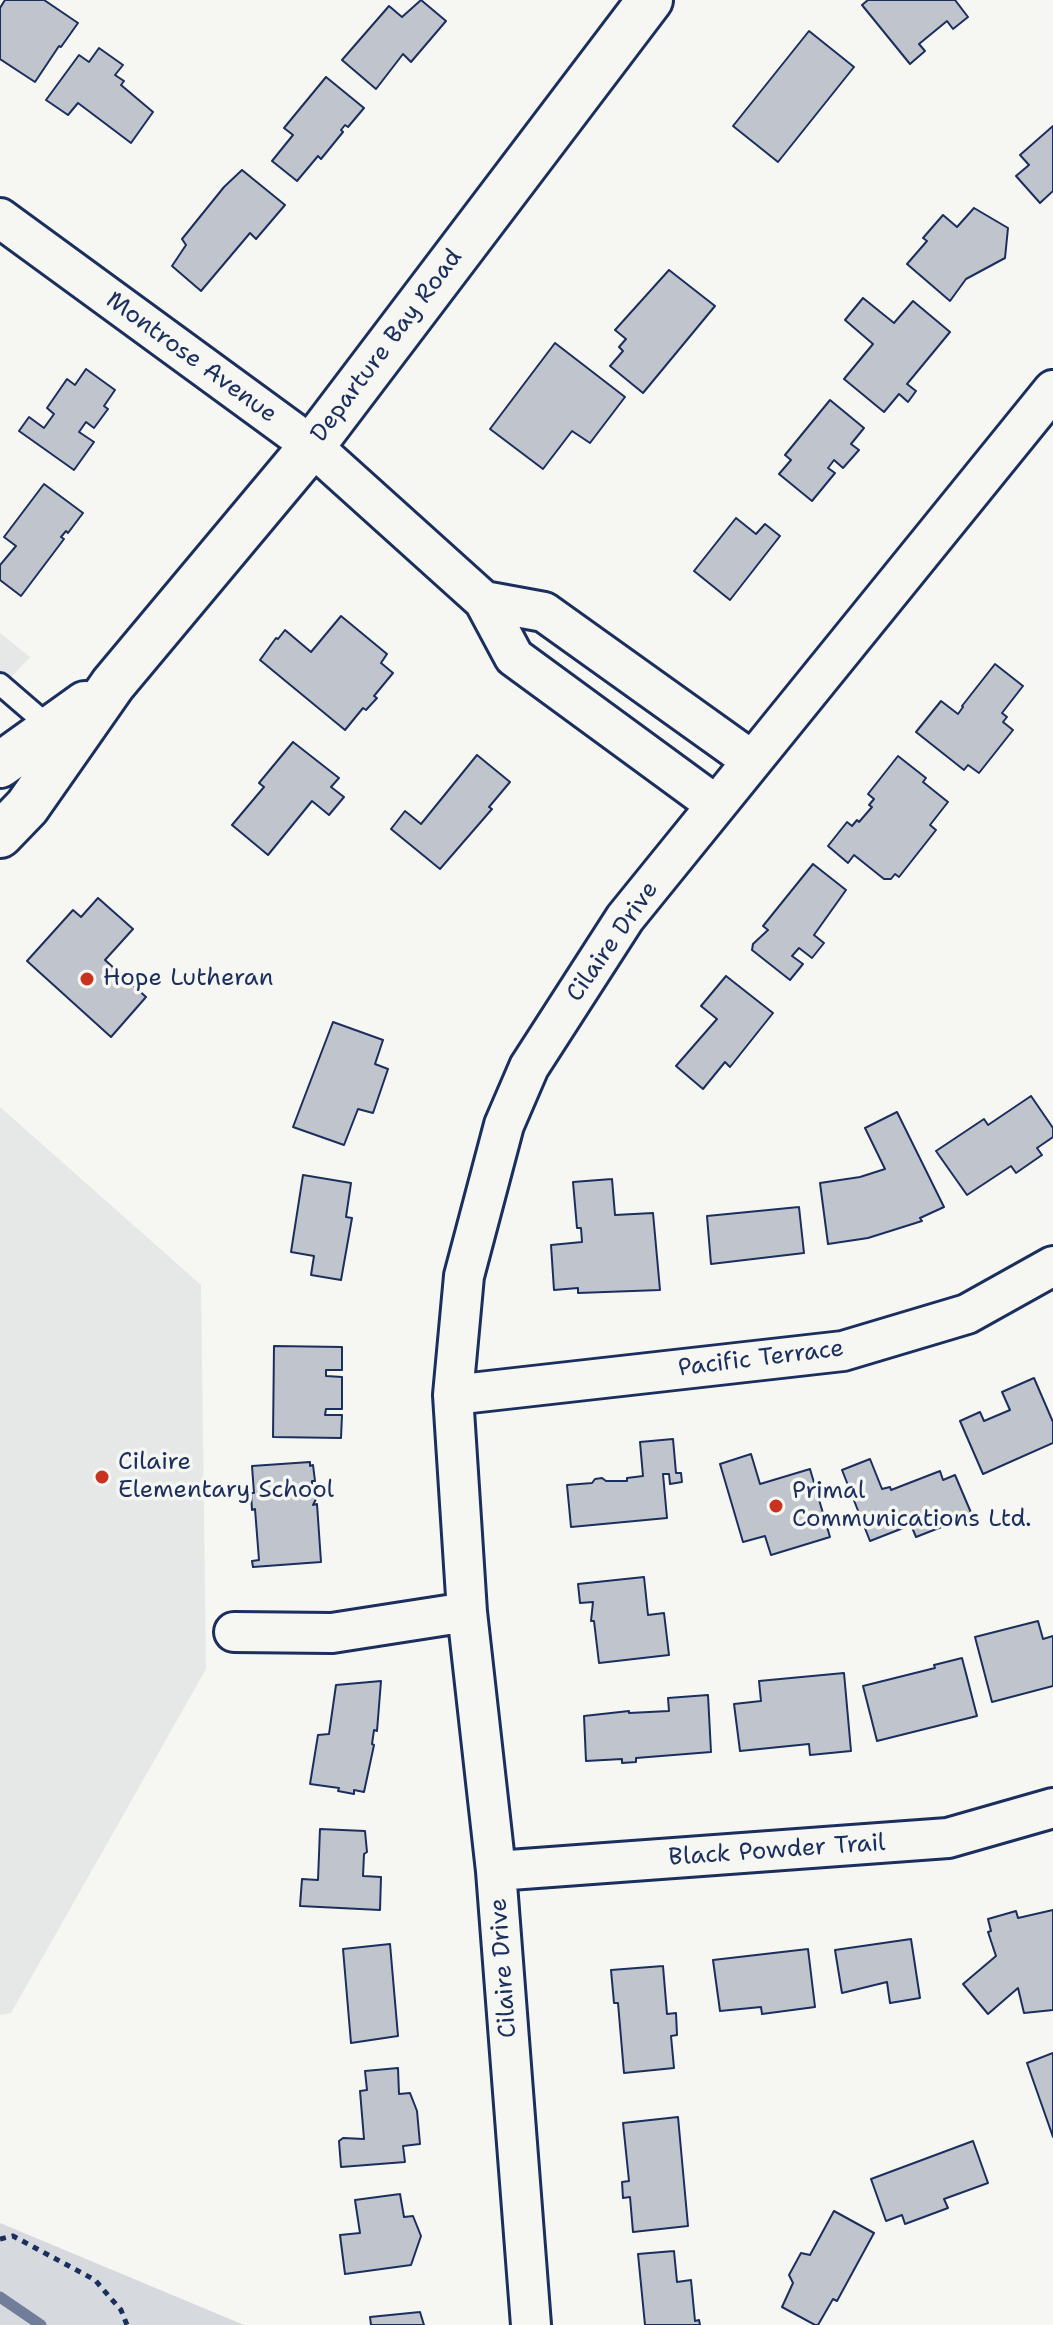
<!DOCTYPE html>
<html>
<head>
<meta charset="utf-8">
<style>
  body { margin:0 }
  canvas { display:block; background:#f6f6f2 }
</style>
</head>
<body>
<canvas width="1053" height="2325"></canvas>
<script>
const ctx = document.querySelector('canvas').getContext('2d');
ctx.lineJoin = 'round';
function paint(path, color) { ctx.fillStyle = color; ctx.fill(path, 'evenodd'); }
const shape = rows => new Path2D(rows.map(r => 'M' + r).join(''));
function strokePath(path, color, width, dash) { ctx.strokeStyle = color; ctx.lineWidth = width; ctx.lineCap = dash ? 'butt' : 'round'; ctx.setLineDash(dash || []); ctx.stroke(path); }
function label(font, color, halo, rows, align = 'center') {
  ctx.font = font + ' "Shantell Sans",sans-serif'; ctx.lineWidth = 7; ctx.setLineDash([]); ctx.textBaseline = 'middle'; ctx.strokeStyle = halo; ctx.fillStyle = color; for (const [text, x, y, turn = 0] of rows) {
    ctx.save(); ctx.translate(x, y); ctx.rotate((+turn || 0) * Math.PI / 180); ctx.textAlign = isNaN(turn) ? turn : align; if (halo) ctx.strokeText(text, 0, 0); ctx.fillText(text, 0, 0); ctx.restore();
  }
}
const built = shape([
  [0,633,30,657,0,689],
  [0,1107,201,1285,206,1669,11,2013,0,2015]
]);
const green = shape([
  [0,2223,244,2325,0,2325]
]);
const stream = shape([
  [0,2297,41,2325]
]);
const building = shape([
  [5,0,44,0,78,23,61,47,59,46,35,82,0,59,0,8,5,0],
  [421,0,446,21,411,62,403,54,376,89,342,60,389,6,402,17,421,0],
  [868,0,955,0,968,17,953,29,947,21,919,44,925,51,910,64,862,5,868,0],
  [809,31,854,67,778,162,733,126,809,31],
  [99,48,123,65,115,75,124,81,121,85,153,112,131,143,78,103,68,115,46,100,79,55,89,62,99,48],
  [326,77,364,108,348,127,345,125,341,130,343,132,321,159,318,156,297,181,272,161,293,135,284,128,326,77],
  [1053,126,1053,191,1040,203,1016,176,1029,165,1020,155,1053,126],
  [242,170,285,205,256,239,250,233,201,291,172,266,186,245,182,239,224,187,242,170],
  [974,208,1008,228,1005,258,966,279,950,301,907,264,927,241,923,238,943,215,957,227,974,208],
  [669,270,715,306,643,393,610,366,623,351,619,347,626,339,615,330,669,270],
  [863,298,894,323,913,301,950,332,907,384,916,391,908,402,899,394,884,412,844,379,873,344,845,320,863,298],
  [555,343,625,397,590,443,572,431,543,469,490,429,555,343],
  [86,369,115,390,104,406,108,409,94,428,86,422,79,432,94,442,74,470,19,431,29,417,44,428,54,414,47,408,67,379,75,385,86,369],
  [830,400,864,428,851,444,859,450,843,468,834,460,828,468,835,473,812,501,779,474,791,460,785,455,830,400],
  [44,484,83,513,68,533,66,531,61,537,64,539,21,596,0,580,0,565,16,546,4,537,44,484],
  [736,518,756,534,765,524,780,536,730,600,694,571,736,518],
  [341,616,387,654,381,663,393,673,374,696,377,698,366,710,363,708,345,730,260,660,276,638,278,639,285,630,311,652,341,616],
  [995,664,1023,686,1002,713,1007,717,1003,722,1013,730,979,773,968,765,964,770,916,732,941,701,958,714,963,707,962,706,995,664],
  [293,742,339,778,331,787,344,797,329,815,312,801,268,855,232,825,264,787,259,783,293,742],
  [477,755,510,782,489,807,492,809,440,869,391,829,405,811,421,824,477,755],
  [898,756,926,778,923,782,948,802,930,825,936,830,899,877,895,874,891,879,884,879,854,855,848,863,828,846,847,822,852,826,857,820,859,822,872,807,869,805,874,799,868,794,898,756],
  [813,864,846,890,814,935,824,943,812,958,799,948,792,956,803,964,790,980,752,950,753,944,768,930,763,926,813,864],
  [98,898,133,929,105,960,146,997,111,1037,27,961,73,910,81,917,98,898],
  [726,976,773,1013,730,1067,725,1062,703,1089,676,1066,717,1019,701,1006,726,976],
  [333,1022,383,1040,375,1064,388,1069,373,1113,358,1109,344,1145,293,1127,333,1022],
  [1031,1096,1053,1128,1053,1137,1037,1148,1042,1155,1016,1173,1011,1166,967,1195,936,1151,984,1119,988,1125,1031,1096],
  [897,1112,944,1207,920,1218,922,1221,868,1238,828,1244,820,1183,860,1177,885,1169,865,1128,897,1112],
  [303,1175,351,1183,346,1217,352,1218,341,1280,311,1275,314,1256,291,1252,303,1175],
  [612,1179,615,1215,653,1213,660,1290,578,1293,578,1288,554,1290,551,1245,582,1242,581,1228,577,1228,573,1182,612,1179],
  [799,1207,804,1253,711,1264,707,1216,799,1207],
  [274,1346,342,1347,342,1370,326,1370,326,1376,342,1377,342,1409,326,1409,325,1415,342,1415,341,1438,273,1437,274,1346],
  [1034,1378,1053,1422,1053,1443,983,1474,960,1421,980,1412,984,1421,1010,1410,1002,1392,1034,1378],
  [673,1439,676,1473,681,1473,682,1482,670,1484,669,1474,663,1474,667,1518,571,1527,567,1485,592,1483,595,1479,602,1478,606,1481,627,1481,627,1478,643,1476,640,1442,673,1439],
  [751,1454,760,1484,810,1469,830,1537,771,1555,765,1536,743,1542,720,1464,751,1454],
  [870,1459,882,1489,890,1487,891,1490,940,1471,943,1480,955,1475,972,1515,916,1537,911,1525,870,1541,842,1470,870,1459],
  [310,1462,310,1466,313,1465,315,1481,312,1481,312,1486,315,1490,316,1499,313,1505,317,1504,321,1562,253,1567,252,1561,259,1560,255,1509,252,1510,251,1493,254,1493,252,1466,310,1462],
  [644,1577,648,1615,664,1613,669,1655,599,1663,594,1621,591,1621,593,1602,580,1603,578,1584,644,1577],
  [1038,1621,1043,1639,1053,1636,1053,1686,992,1702,975,1637,1038,1621],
  [962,1658,977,1716,877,1741,863,1686,935,1668,934,1665,962,1658],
  [844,1673,851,1751,810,1755,809,1744,740,1751,734,1704,761,1701,759,1681,844,1673],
  [381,1681,377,1731,374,1730,372,1744,374,1745,364,1792,354,1790,354,1794,338,1791,339,1788,310,1784,318,1735,329,1734,336,1685,381,1681],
  [708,1695,711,1752,636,1758,636,1762,622,1763,622,1759,586,1761,584,1716,629,1711,629,1713,669,1711,668,1698,708,1695],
  [320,1829,365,1831,367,1852,364,1854,363,1876,381,1877,380,1910,300,1906,302,1879,318,1880,320,1829],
  [1053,1910,1053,2010,1024,2013,1018,1988,988,2014,963,1984,996,1956,988,1932,991,1931,988,1919,1016,1911,1018,1918,1053,1910],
  [911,1939,920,1998,890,2003,887,1982,842,1993,835,1950,911,1939],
  [390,1944,398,2036,351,2043,343,1949,390,1944],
  [808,1949,815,2007,762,2014,761,2007,720,2011,713,1960,808,1949],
  [663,1966,667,2014,676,2013,677,2035,671,2036,674,2068,624,2073,618,2003,614,2003,611,1970,663,1966],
  [1053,2053,1053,2137,1027,2063,1053,2053],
  [398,2068,399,2094,410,2093,417,2111,420,2144,403,2146,405,2162,341,2167,339,2141,343,2138,364,2139,360,2091,367,2090,365,2071,398,2068],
  [678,2117,688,2226,633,2232,630,2197,623,2198,622,2182,629,2181,623,2123,678,2117],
  [973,2141,988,2183,944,2199,948,2208,905,2224,902,2215,886,2221,871,2179,973,2141],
  [400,2194,404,2217,413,2216,421,2236,411,2265,345,2274,340,2235,360,2233,355,2200,400,2194],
  [834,2211,874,2233,837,2301,833,2299,818,2325,815,2325,782,2307,793,2283,789,2275,801,2253,810,2255,834,2211],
  [674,2251,677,2282,691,2280,695,2321,699,2320,700,2325,645,2325,638,2254,674,2251],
  [420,2312,424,2325,371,2325,370,2317,420,2312]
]);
const path = shape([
  [0,2239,13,2236,95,2280,121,2310,127,2325]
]);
const service = shape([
  [0,684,51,728]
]);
const minor = shape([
  [0,218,312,446,484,601,514,657,716,805],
  [484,601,544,612,751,760],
  [453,1395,843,1351,967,1314,1053,1266],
  [234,1632,332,1633,467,1612],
  [496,1871,948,1838,1053,1808],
  [531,2325,496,1871,467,1612,453,1395,464,1276,504,1125,529,1067,625,918,1053,390]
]);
const secondary = shape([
  [0,765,85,704],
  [0,835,27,807,113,684,312,446,650,0]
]);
const markers = [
  [87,979,8,"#c8321e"],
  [102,1477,8,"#c8321e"],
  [776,1506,8,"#c8321e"]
];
const streetNames = [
  ["Departure Bay Road",387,346,-53],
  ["Montrose Avenue",191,358,36],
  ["Cilaire Drive",613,942,-55],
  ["Pacific Terrace",761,1359,-7],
  ["Black Powder Trail",777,1851,-4],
  ["Cilaire Drive",504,1968,-94]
];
const poiNames = [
  ["Hope Lutheran",103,979],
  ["Cilaire",118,1463],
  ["Elementary School",118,1491],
  ["Primal",792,1492],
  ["Communications Ltd.",792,1520]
];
paint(built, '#e6e7e7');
paint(green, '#d6d9dd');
strokePath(stream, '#717e99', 11);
paint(building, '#c0c4cd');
strokePath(building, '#1b2f5e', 2);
strokePath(service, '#1b2f5e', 26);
strokePath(minor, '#1b2f5e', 44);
strokePath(secondary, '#1b2f5e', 50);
strokePath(path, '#1b2f5e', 5, [6, 6]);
strokePath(service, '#f6f6f2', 20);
strokePath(minor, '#f6f6f2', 38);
strokePath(secondary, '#f6f6f2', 44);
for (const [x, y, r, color] of markers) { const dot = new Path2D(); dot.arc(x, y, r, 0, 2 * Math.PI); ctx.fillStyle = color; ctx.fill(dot); strokePath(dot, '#f6f6f2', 3); }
label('24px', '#1b2f5e', '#f6f6f2', streetNames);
label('24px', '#1b2f5e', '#f6f6f2', poiNames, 'left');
</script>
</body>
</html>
